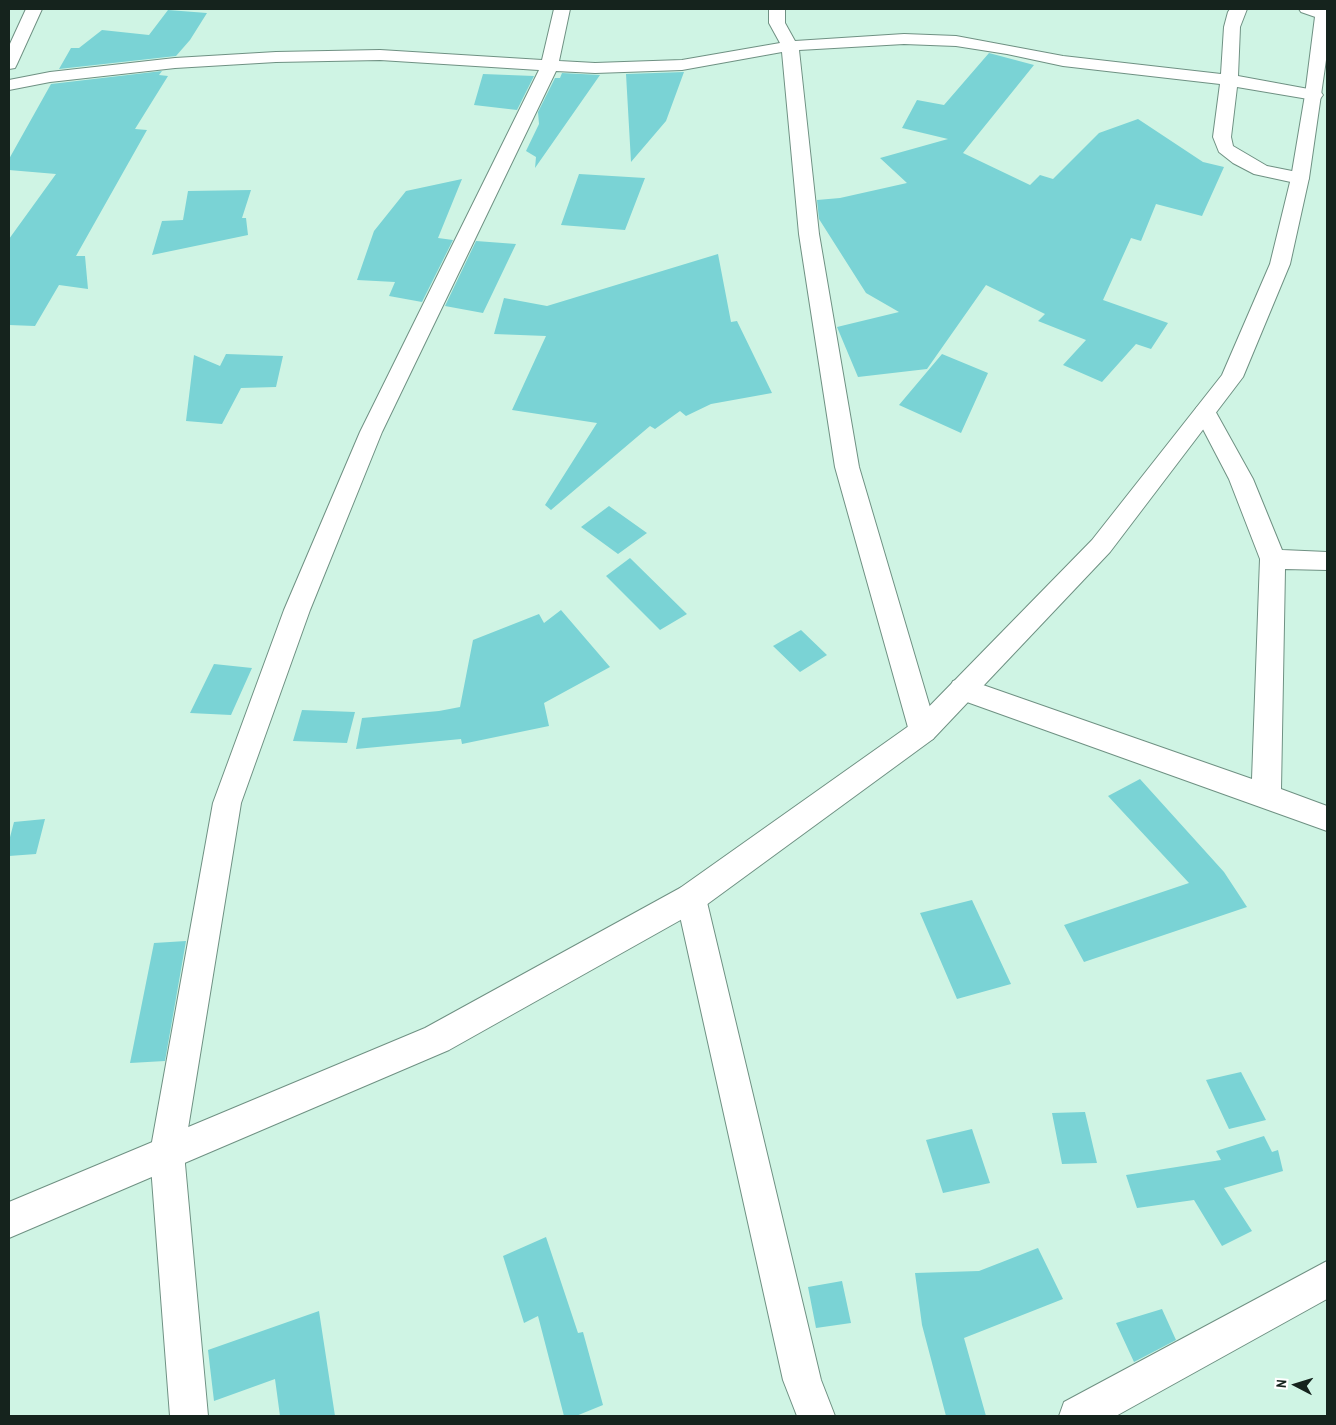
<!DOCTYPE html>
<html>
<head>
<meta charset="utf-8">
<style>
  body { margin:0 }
  #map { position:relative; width:1336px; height:1425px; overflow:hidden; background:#cff4e4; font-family:"Archivo Narrow",sans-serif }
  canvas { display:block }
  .frame { position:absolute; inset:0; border:10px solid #15231d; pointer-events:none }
  .north { position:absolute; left:1271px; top:1360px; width:50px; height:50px; -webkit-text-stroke:4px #fff; paint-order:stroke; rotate:275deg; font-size:14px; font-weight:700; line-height:20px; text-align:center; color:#15231d }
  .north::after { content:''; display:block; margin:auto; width:18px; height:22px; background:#15231d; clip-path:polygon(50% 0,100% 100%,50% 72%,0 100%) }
</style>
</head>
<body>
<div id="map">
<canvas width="1336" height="1425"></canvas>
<div class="frame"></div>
<div class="north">N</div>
</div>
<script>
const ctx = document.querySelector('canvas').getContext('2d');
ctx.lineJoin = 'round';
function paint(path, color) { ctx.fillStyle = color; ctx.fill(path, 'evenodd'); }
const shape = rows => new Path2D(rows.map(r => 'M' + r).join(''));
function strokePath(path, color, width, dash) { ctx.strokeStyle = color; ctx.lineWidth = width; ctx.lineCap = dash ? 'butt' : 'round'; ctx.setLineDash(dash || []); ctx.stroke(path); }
const building = shape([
  [168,10,207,13,190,40,176,56,59,69,71,48,79,48,102,30,149,35],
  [989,53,1034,65,963,153,1030,185,1040,175,1053,179,1099,133,1138,119,1203,162,1224,167,1202,216,1156,204,1141,241,1131,238,1103,300,1168,323,1151,349,1136,344,1102,382,1063,365,1086,340,1038,321,1045,314,986,285,927,369,858,377,837,327,899,312,866,293,819,219,817,200,840,198,907,183,880,158,948,139,902,128,917,100,944,105],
  [162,71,159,75,168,76,135,129,147,130,76,256,85,256,88,289,59,285,35,326,9,325,9,239,56,174,9,170,9,159,51,84],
  [684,72,666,121,631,162,626,74],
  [562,73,600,75,535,168,536,157,526,151,539,124,538,112,555,78,560,78],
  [483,74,534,76,517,110,474,105],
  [579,174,645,178,625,230,561,225],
  [462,179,438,238,453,240,422,302,389,296,395,282,357,280,374,231,406,191],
  [251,190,242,218,246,218,248,235,152,255,162,221,183,220,188,191],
  [476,241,516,244,483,313,445,306],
  [718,254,731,322,737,321,772,393,711,404,686,416,680,411,655,429,650,426,551,510,545,505,597,423,512,410,546,336,494,334,504,298,547,306],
  [226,354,283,356,276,387,241,388,222,424,186,421,194,355,220,366],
  [942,354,988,373,961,433,899,405],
  [609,506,647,533,618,554,581,527],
  [630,558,687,614,660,630,606,576],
  [561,610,610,667,544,703,549,726,462,744,461,739,356,749,362,718,439,711,460,707,473,640,539,614,544,623],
  [801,630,827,655,800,672,773,646],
  [214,664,252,668,231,715,190,713],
  [302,710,355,712,347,743,293,741],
  [1140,779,1224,872,1247,907,1084,962,1064,925,1189,883,1108,796],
  [45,819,36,854,9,856,9,841,14,822],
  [972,900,1011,984,957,999,920,913],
  [186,941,165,1061,130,1063,154,943],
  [1241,1072,1266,1120,1229,1129,1206,1080],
  [1085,1112,1097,1163,1062,1164,1052,1113],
  [972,1129,990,1183,943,1193,926,1140],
  [1264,1136,1272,1152,1278,1150,1283,1171,1224,1188,1252,1231,1222,1246,1194,1200,1137,1208,1126,1175,1221,1160,1216,1151],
  [546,1237,578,1333,583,1332,603,1405,576,1416,564,1416,538,1316,524,1323,503,1256],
  [1038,1248,1063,1299,964,1338,986,1416,946,1416,922,1325,915,1273,979,1271],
  [842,1281,851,1323,816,1328,808,1287],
  [1162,1309,1176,1340,1134,1362,1116,1323],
  [319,1311,335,1416,280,1416,275,1379,214,1401,208,1350]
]);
const minor = shape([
  [26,9,42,9,17,64,15,68,9,69,9,46,26,9],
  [554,9,570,9,559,61,595,63,682,60,780,43,769,23,769,9,785,9,785,23,795,41,904,34,956,36,1063,56,1221,74,1224,27,1228,12,1230,9,1247,9,1240,27,1238,76,1314,90,1320,91,1323,95,1320,99,1314,100,1237,87,1231,137,1233,146,1267,166,1307,174,1309,178,1307,182,1300,184,1254,174,1233,163,1219,152,1213,137,1220,84,1063,66,1007,54,956,46,904,44,799,50,819,234,859,467,937,731,933,739,923,742,913,739,909,731,835,467,799,234,782,52,682,70,595,73,556,71,382,432,310,610,241,803,184,1153,208,1416,170,1416,150,1153,213,803,284,610,360,432,539,70,380,60,276,62,175,68,50,82,9,90,9,80,50,72,175,58,276,52,380,50,542,60,554,9],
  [1299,9,1322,9,1327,11,1327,21,1301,12,1299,9],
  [1205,404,1213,407,1253,479,1282,550,1327,552,1327,570,1285,569,1281,789,1327,806,1327,831,953,697,949,689,953,681,963,678,1252,779,1260,559,1229,479,1194,412,1197,407,1205,404],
  [691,884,702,888,706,898,821,1380,835,1416,797,1416,783,1380,676,898,680,888,691,884],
  [1327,1261,1327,1299,1116,1416,1059,1416,1064,1402,1327,1261]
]);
const primary = shape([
  [1316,9,1327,9,1327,53,1309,178,1290,264,1243,377,1110,552,933,739,702,908,449,1050,9,1238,9,1202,425,1028,680,888,913,723,1092,540,1222,375,1270,264,1291,178,1305,95,1316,9]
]);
paint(building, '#7ad3d5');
strokePath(minor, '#6f9183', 2);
strokePath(primary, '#6f9183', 2);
paint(minor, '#fff');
paint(primary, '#fff');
</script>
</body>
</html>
